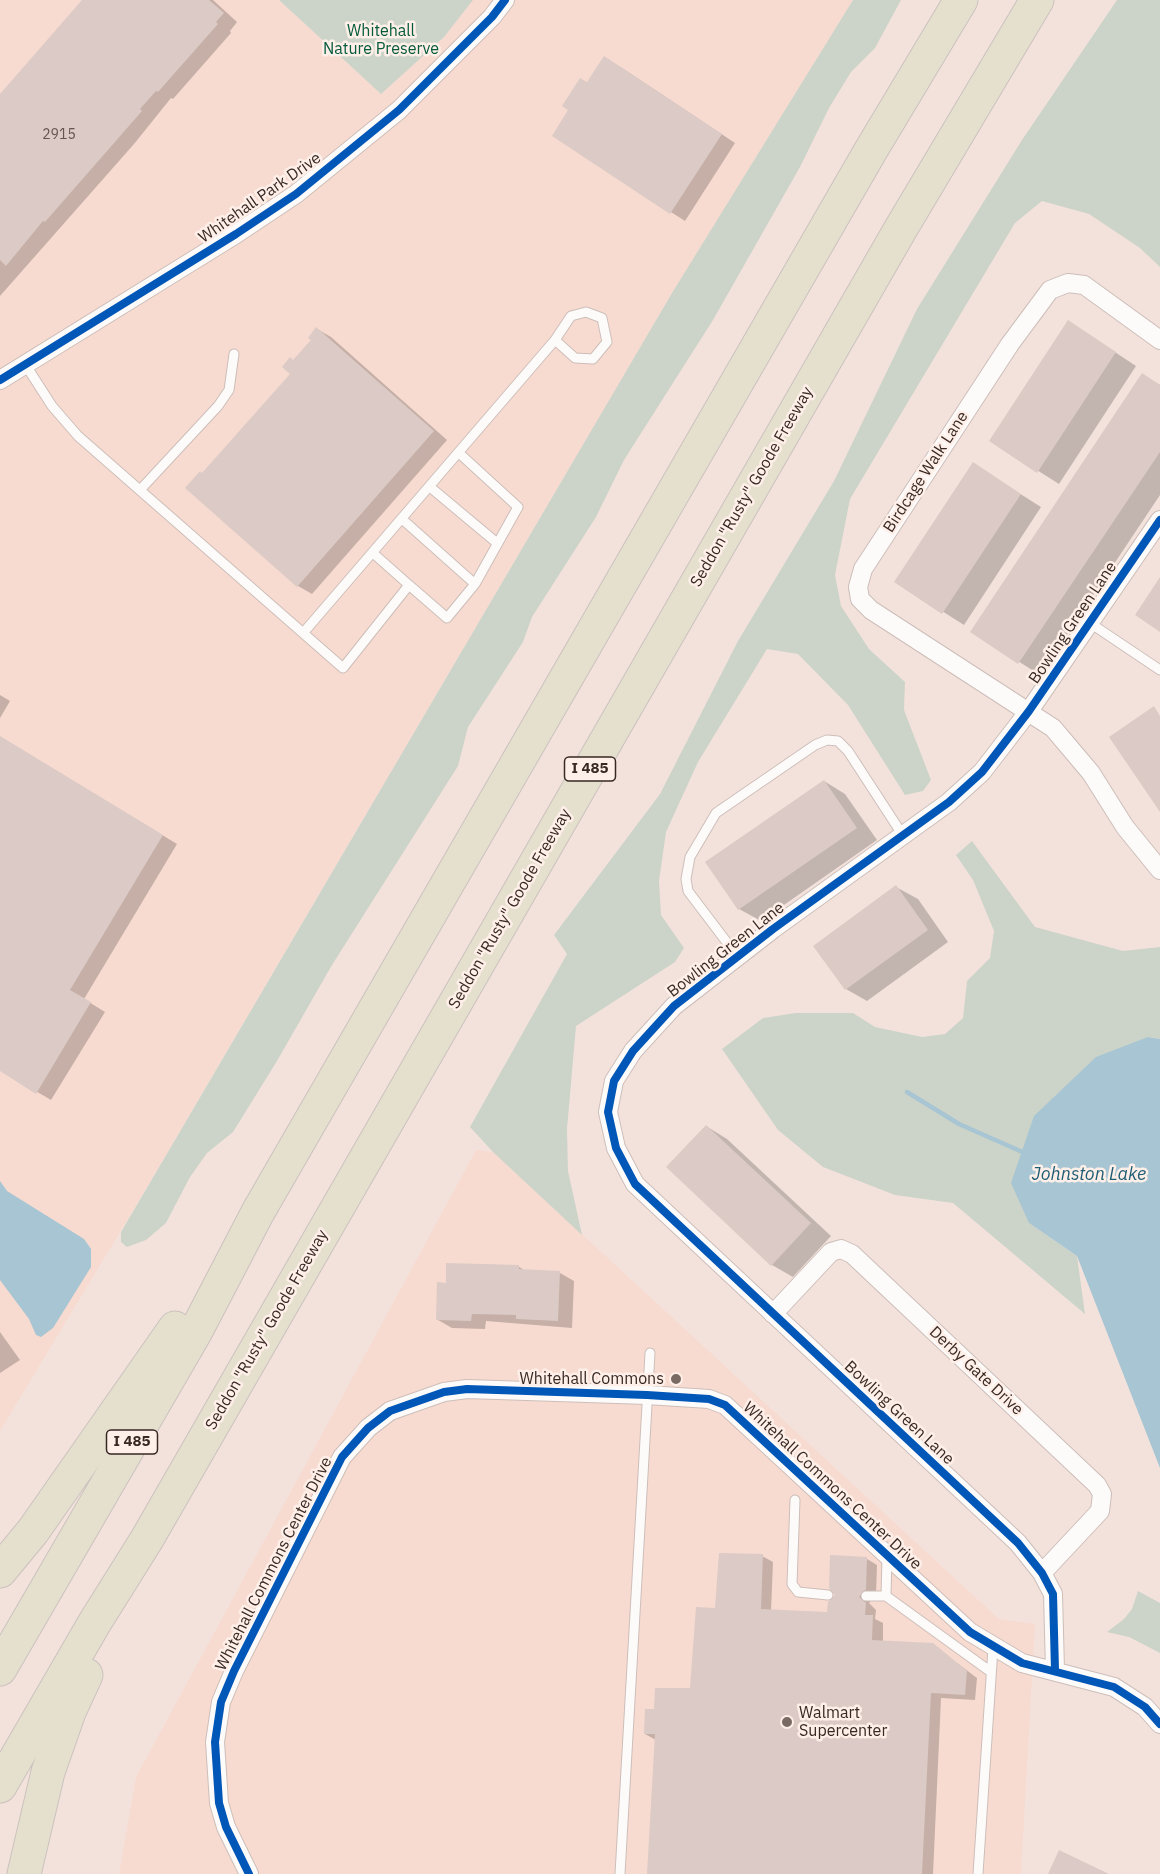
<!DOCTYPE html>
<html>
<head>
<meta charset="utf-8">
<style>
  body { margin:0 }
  canvas { display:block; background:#f3e2dc }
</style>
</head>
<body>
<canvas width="1160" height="1874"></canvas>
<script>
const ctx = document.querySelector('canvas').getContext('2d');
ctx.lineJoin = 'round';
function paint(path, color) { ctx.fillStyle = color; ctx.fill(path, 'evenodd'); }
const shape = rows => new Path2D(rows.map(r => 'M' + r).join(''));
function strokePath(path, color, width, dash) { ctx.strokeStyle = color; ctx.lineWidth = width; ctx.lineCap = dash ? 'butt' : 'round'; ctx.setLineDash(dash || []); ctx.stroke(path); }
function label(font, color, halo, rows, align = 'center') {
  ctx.font = font + ' "IBM Plex Sans",sans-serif'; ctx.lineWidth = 5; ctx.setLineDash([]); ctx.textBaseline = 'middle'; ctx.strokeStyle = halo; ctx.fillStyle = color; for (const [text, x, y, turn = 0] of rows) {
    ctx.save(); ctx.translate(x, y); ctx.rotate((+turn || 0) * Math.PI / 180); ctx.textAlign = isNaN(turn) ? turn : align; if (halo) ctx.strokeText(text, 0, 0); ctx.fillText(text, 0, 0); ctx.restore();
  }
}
const built = shape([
  [0,0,279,0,381,94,444,37,473,0,853,0,672,293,137,1204,0,1431],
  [476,1150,493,1152,999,1619,1035,1624,1021,1874,119,1874,136,1777]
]);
const green = shape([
  [279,0,473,0,444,37,381,94],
  [853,0,901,0,875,48,851,72,829,108,800,167,713,320,624,460,596,517,532,617,523,642,468,727,458,766,332,965,277,1061,233,1132,207,1153,190,1177,166,1223,146,1240,127,1247,121,1242,121,1232,672,293],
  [1117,0,1160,0,1160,267,1140,248,1089,214,1042,201,1015,223,850,499,835,575,841,606,869,649,905,682,904,710,931,780,923,791,905,795,848,705,798,654,767,649,698,762,666,832,659,881,661,915,684,948,675,962,576,1026,567,1129,568,1171,582,1235,493,1152,470,1127,567,954,554,935,660,794,738,641,834,481,917,309,1022,140],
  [972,841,1035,927,1123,951,1160,947,1160,1039,1148,1037,1029,1223,1077,1256,1085,1314,953,1203,895,1195,823,1167,778,1130,722,1049,763,1018,796,1013,853,1013,875,1027,922,1037,945,1034,963,1018,967,981,990,958,994,931,973,880,956,855],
  [1138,1591,1160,1603,1160,1653,1129,1637,1107,1632,1124,1619,1132,1609]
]);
const water = shape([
  [1148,1037,1160,1039,1160,1468,1077,1256,1029,1223,1011,1183,1034,1116,1096,1057],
  [0,1181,7,1191,84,1239,91,1249,91,1267,53,1328,41,1337,36,1335,29,1319,0,1280]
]);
const shadow = shape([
  [84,0,213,0,237,22,230,31,231,33,173,99,171,98,134,144,0,296,0,97],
  [619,66,735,143,685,221,671,212],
  [317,329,331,337,447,440,312,594,298,586,203,475,292,374,294,361,313,340],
  [1089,335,1136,366,1059,484,991,441],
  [1143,375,1160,385,1160,495,1040,675,972,632],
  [973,464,1041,507,964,625,896,582],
  [0,695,10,701,0,718],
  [0,737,177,844,84,999,105,1012,51,1100,0,1070],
  [824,781,845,794,877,840,761,921,739,909],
  [896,887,918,899,948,942,867,1001,846,989],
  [706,1126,727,1139,831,1236,793,1277,772,1265],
  [518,1266,525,1271,560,1273,574,1281,572,1328,486,1321,485,1329,452,1328,438,1320,447,1284],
  [0,1332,20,1360,0,1373],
  [762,1556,773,1562,771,1611,829,1614,867,1559,877,1565,876,1595,869,1603,876,1610,875,1619,883,1623,883,1642,933,1645,977,1678,975,1700,941,1698,933,1874,648,1874,656,1740,645,1734,656,1710,692,1690,716,1609]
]);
const stream = shape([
  [907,1092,959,1124,1027,1154]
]);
const building = shape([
  [82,0,209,0,224,13,216,22,218,24,158,92,156,91,140,109,142,111,45,222,43,221,6,266,0,260,0,94],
  [604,56,722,134,670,214,552,136,568,110,562,106,580,78,587,82],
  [1068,320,1116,352,1037,473,989,441],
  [316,327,434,431,297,587,185,488,200,471,202,473,290,374,282,367,290,357,293,360,311,340,308,338],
  [1142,373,1160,385,1160,452,1018,664,970,632],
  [973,462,1021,494,942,614,894,582],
  [1160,577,1160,632,1135,615],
  [1154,706,1160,716,1160,812,1109,737],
  [0,736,163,835,70,990,91,1002,36,1094,0,1071],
  [824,780,857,828,738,910,705,862],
  [896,885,928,930,845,990,813,946],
  [706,1125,811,1223,771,1266,666,1167],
  [446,1263,519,1265,519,1269,560,1271,558,1321,516,1319,516,1315,472,1314,471,1321,436,1320,437,1282,446,1283],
  [719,1553,763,1554,761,1609,827,1612,828,1602,835,1595,829,1588,830,1555,867,1557,866,1589,859,1597,866,1603,865,1615,873,1615,872,1640,933,1643,967,1671,965,1695,931,1693,922,1874,647,1874,655,1734,644,1734,645,1709,654,1709,655,1688,690,1688,696,1607,715,1608],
  [1059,1850,1109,1874,1048,1874]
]);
const service = shape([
  [25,364,52,406,78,436,343,668,409,585,447,618,475,584,518,507,459,453],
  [430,487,497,543],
  [140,490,218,406,229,390,234,354],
  [402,519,475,584],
  [373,553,409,585],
  [1090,623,1160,670],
  [304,632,555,340,571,316,586,312,602,318,607,342,593,359,575,358,555,340],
  [738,957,688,891,686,879,690,857,716,813,815,745,827,740,838,741,848,751,902,834],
  [795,1500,792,1584,798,1592,828,1595],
  [887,1557,886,1596,991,1672],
  [866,1596,886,1596],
  [620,1874,650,1353],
  [978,1874,993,1648]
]);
const minor = shape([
  [1160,340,1084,285,1068,283,1050,290,1010,344,863,569,858,587,860,599,871,610,1053,728,1091,773,1125,827,1160,870],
  [0,380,236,234,296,194,399,110,492,17,505,0],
  [773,1314,831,1252,841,1249,852,1254,1097,1485,1102,1494,1100,1511,1042,1573],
  [1055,1670,1053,1594,1042,1573,1018,1543,635,1184,616,1148,608,1112,614,1081,633,1051,674,1006,773,929,949,802,982,772,1029,711,1160,520],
  [249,1874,226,1827,219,1803,215,1742,221,1702,234,1671,342,1457,368,1428,390,1411,444,1392,467,1389,647,1395,709,1399,725,1405,970,1632,1022,1663,1114,1687,1145,1707,1160,1724]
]);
const motorway = shape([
  [0,1571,33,1531,175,1328],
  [0,1669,196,1331,258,1212,333,1082,871,150,961,0],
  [0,1786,95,1622,147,1539,900,230,1037,0],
  [24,1874,48,1772,69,1712,86,1675]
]);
const cycleway = shape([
  [0,380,236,234,296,194,399,110,492,17,505,0],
  [1055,1670,1053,1594,1042,1573,1018,1543,635,1184,616,1148,608,1112,614,1081,633,1051,674,1006,773,929,949,802,982,772,1029,711,1160,520],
  [249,1874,226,1827,219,1803,215,1742,221,1702,234,1671,342,1457,368,1428,390,1411,444,1392,467,1389,647,1395,709,1399,725,1405,970,1632,1022,1663,1114,1687,1145,1707,1160,1724]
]);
const markers = [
  [676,1379,6,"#796a64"],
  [787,1722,6,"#796a64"]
];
const numberNames = [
  ["2915",59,135]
];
const shields = [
  [590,769,51],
  [132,1442,51]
];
const shieldNames = [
  ["I 485",590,769],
  ["I 485",132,1442]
];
const parkNames = [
  ["Whitehall",381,31],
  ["Nature Preserve",381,49]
];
const streetNames = [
  ["Whitehall Park Drive",260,198,-35],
  ["Birdcage Walk Lane",926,472,-57],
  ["Seddon \"Rusty\" Goode Freeway",752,487,-60],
  ["Bowling Green Lane",1073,623,-56],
  ["Seddon \"Rusty\" Goode Freeway",510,909,-60],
  ["Bowling Green Lane",726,950,-38],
  ["Seddon \"Rusty\" Goode Freeway",267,1330,-60],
  ["Derby Gate Drive",976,1371,43],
  ["Bowling Green Lane",899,1413,43],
  ["Whitehall Commons Center Drive",832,1486,43],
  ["Whitehall Commons Center Drive",274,1564,-63]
];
const poiNames = [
  ["Whitehall Commons",664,1379],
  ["Walmart",799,1713,"left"],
  ["Supercenter",799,1731,"left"]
];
const waterNames = [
  ["Johnston Lake",1089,1175]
];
paint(built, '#f7dbd0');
paint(green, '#ccd4c9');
paint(water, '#a7c5d2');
paint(shadow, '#0003');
strokePath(stream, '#a7c5d2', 4.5);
paint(building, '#dbcac5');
strokePath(service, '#cdbeb9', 11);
strokePath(minor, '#cdbeb9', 20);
strokePath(motorway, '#cbc2be', 35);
strokePath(service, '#fdfbfa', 9);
strokePath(minor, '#fdfbfa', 18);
strokePath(motorway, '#e5dfce', 33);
strokePath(cycleway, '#0057b8', 8);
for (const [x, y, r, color] of markers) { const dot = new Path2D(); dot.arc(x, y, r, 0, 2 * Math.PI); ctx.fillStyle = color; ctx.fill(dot); strokePath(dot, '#ffefe9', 2); }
label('14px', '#645550', null, numberNames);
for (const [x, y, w] of shields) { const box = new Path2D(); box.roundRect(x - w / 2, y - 12, w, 24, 4.5); ctx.fillStyle = '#ffefe9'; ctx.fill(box); strokePath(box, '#382924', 1.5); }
label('bold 15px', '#382924', null, shieldNames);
label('16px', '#045b3c', '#ffefe9', parkNames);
label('16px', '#382924', '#ffefe9', streetNames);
label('16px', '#382924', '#ffefe9', poiNames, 'right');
label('italic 18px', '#1e5e75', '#ffefe9', waterNames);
</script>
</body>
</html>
